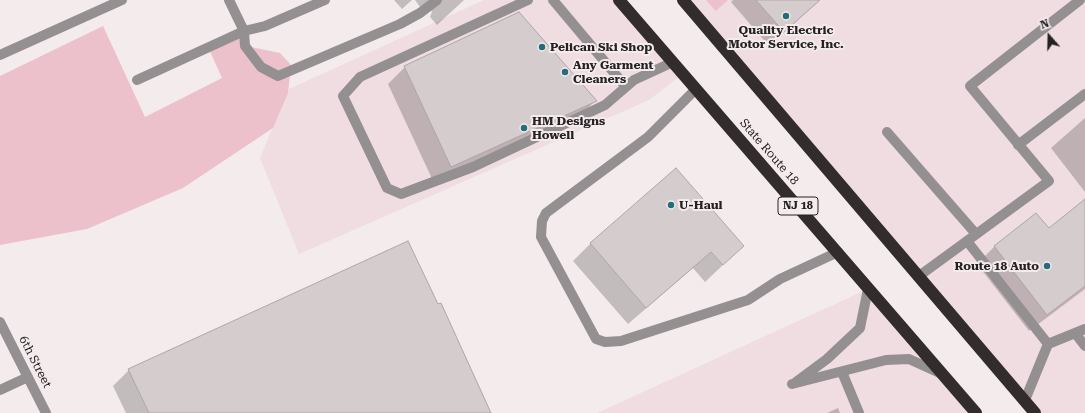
<!DOCTYPE html>
<html>
<head>
<meta charset="utf-8">
<style>
  body { margin:0 }
  #map { position:relative; width:1085px; height:413px; overflow:hidden; background:#f4ebed; font-family:"Roboto Serif",serif }
  canvas { display:block }
  .north { position:absolute; left:1029px; top:16px; width:40px; height:40px; -webkit-text-stroke:3px #f4ebed; paint-order:stroke; rotate:340deg; font-size:11px; font-weight:700; line-height:16px; text-align:center; color:#262223 }
  .north::after { content:''; display:block; margin:auto; width:14px; height:18px; background:#262223; clip-path:polygon(50% 0,100% 100%,50% 72%,0 100%) }
</style>
</head>
<body>
<div id="map">
<canvas width="1085" height="413"></canvas>
<div class="north">N</div>
</div>
<script>
const ctx = document.querySelector('canvas').getContext('2d');
ctx.lineJoin = 'round';
function paint(path, color) { ctx.fillStyle = color; ctx.fill(path, 'evenodd'); }
const shape = rows => new Path2D(rows.map(r => 'M' + r).join(''));
function strokePath(path, color, width, dash) { ctx.strokeStyle = color; ctx.lineWidth = width; ctx.lineCap = dash ? 'butt' : 'round'; ctx.setLineDash(dash || []); ctx.stroke(path); }
function label(font, color, halo, rows, align = 'center') {
  ctx.font = font + ' "Roboto Serif",serif'; ctx.lineWidth = 4; ctx.setLineDash([]); ctx.textBaseline = 'middle'; ctx.strokeStyle = halo; ctx.fillStyle = color; for (const [text, x, y, turn = 0] of rows) {
    ctx.save(); ctx.translate(x, y); ctx.rotate((+turn || 0) * Math.PI / 180); ctx.textAlign = isNaN(turn) ? turn : align; if (halo) ctx.strokeText(text, 0, 0); ctx.fillText(text, 0, 0); ctx.restore();
  }
}
const built = shape([
  [484,0,619,0,683,74,649,100,299,254,260,158,289,89],
  [683,0,1085,0,1085,413,1035,413],
  [868,289,976,413,597,413]
]);
const green = shape([
  [706,0,728,0,716,11],
  [103,26,145,117,222,78,208,47,244,31,246,46,280,53,291,65,288,93,273,128,183,188,87,229,0,245,0,76]
]);
const shadow = shape([
  [394,0,412,0,402,9],
  [415,0,464,0,437,25,430,17,432,12,430,8,420,7],
  [733,0,820,0,769,46,731,2],
  [405,67,595,101,578,118,434,183,388,84],
  [1085,118,1085,192,1051,148],
  [1085,200,1085,289,1029,331,977,264,994,247,1036,214,1049,229],
  [591,243,743,246,705,282,693,268,628,324,573,261],
  [440,304,491,413,126,413,113,386,129,370],
  [838,408,840,413,827,413]
]);
const building = shape([
  [756,0,820,0,784,32,756,0],
  [519,12,597,101,451,167,404,66,519,12],
  [676,168,744,246,723,265,711,252,646,308,590,243,676,168],
  [1085,199,1085,286,1047,315,994,246,1036,213,1049,228,1085,199],
  [408,241,438,304,441,303,491,413,149,413,128,369,408,241]
]);
const minor = shape([
  [229,0,244,31,245,46,261,67,278,76,400,24,420,13,437,0],
  [528,0,360,77,343,96,387,188,401,194,473,167,605,105,634,80,673,62],
  [553,0,626,87],
  [0,55,122,0],
  [137,80,244,31,265,26,325,0],
  [696,89,648,137,546,213,542,221,541,237,596,339,605,342,621,341,748,300,780,279,838,252],
  [887,132,976,234],
  [1018,145,1085,94],
  [967,241,1048,344],
  [919,276,1049,181,970,86,1080,0],
  [0,322,46,413],
  [1075,333,1085,346],
  [842,372,859,413],
  [796,382,827,359,860,328,868,289],
  [792,384,886,360,909,359,942,374],
  [0,390,28,377],
  [1025,400,1048,344,1085,329]
]);
const highway = shape([
  [619,0,976,413],
  [683,0,1035,413]
]);
const markers = [
  [786,16,4,"#256d7a"],
  [542,47,4,"#256d7a"],
  [565,72,4,"#256d7a"],
  [524,128,4,"#256d7a"],
  [671,205,4,"#256d7a"],
  [1047,266,4,"#256d7a"]
];
const shields = [
  [798,206,40]
];
const shieldNames = [
  ["NJ 18",798,206]
];
const poiNames = [
  ["Quality Electric",786,30,"center"],
  ["Motor Service, Inc.",786,44,"center"],
  ["Pelican Ski Shop",550,47],
  ["Any Garment",573,65],
  ["Cleaners",573,79],
  ["HM Designs",532,121],
  ["Howell",532,135],
  ["U-Haul",679,205],
  ["Route 18 Auto",1039,266,"right"]
];
const streetNames = [
  ["State Route 18",769,152,49],
  ["6th Street",35,362,63]
];
paint(built, '#efdde1');
paint(green, '#edc1cc');
paint(shadow, '#0003');
paint(building, '#d5ccce');
strokePath(building, '#afa6a8', 1);
strokePath(minor, '#949091', 10);
strokePath(highway, '#332c2d', 12);
for (const [x, y, r, color] of markers) { const dot = new Path2D(); dot.arc(x, y, r, 0, 2 * Math.PI); ctx.fillStyle = color; ctx.fill(dot); strokePath(dot, '#f4ebed', 1.5); }
for (const [x, y, w] of shields) { const box = new Path2D(); box.roundRect(x - w / 2, y - 9, w, 18, 3); ctx.fillStyle = '#f4ebed'; ctx.fill(box); strokePath(box, '#262223', 1); }
label('bold 11px', '#262223', null, shieldNames);
label('bold 12px', '#262223', '#f4ebed', poiNames, 'left');
label('12px', '#262223', '#f4ebed', streetNames);
</script>
</body>
</html>
